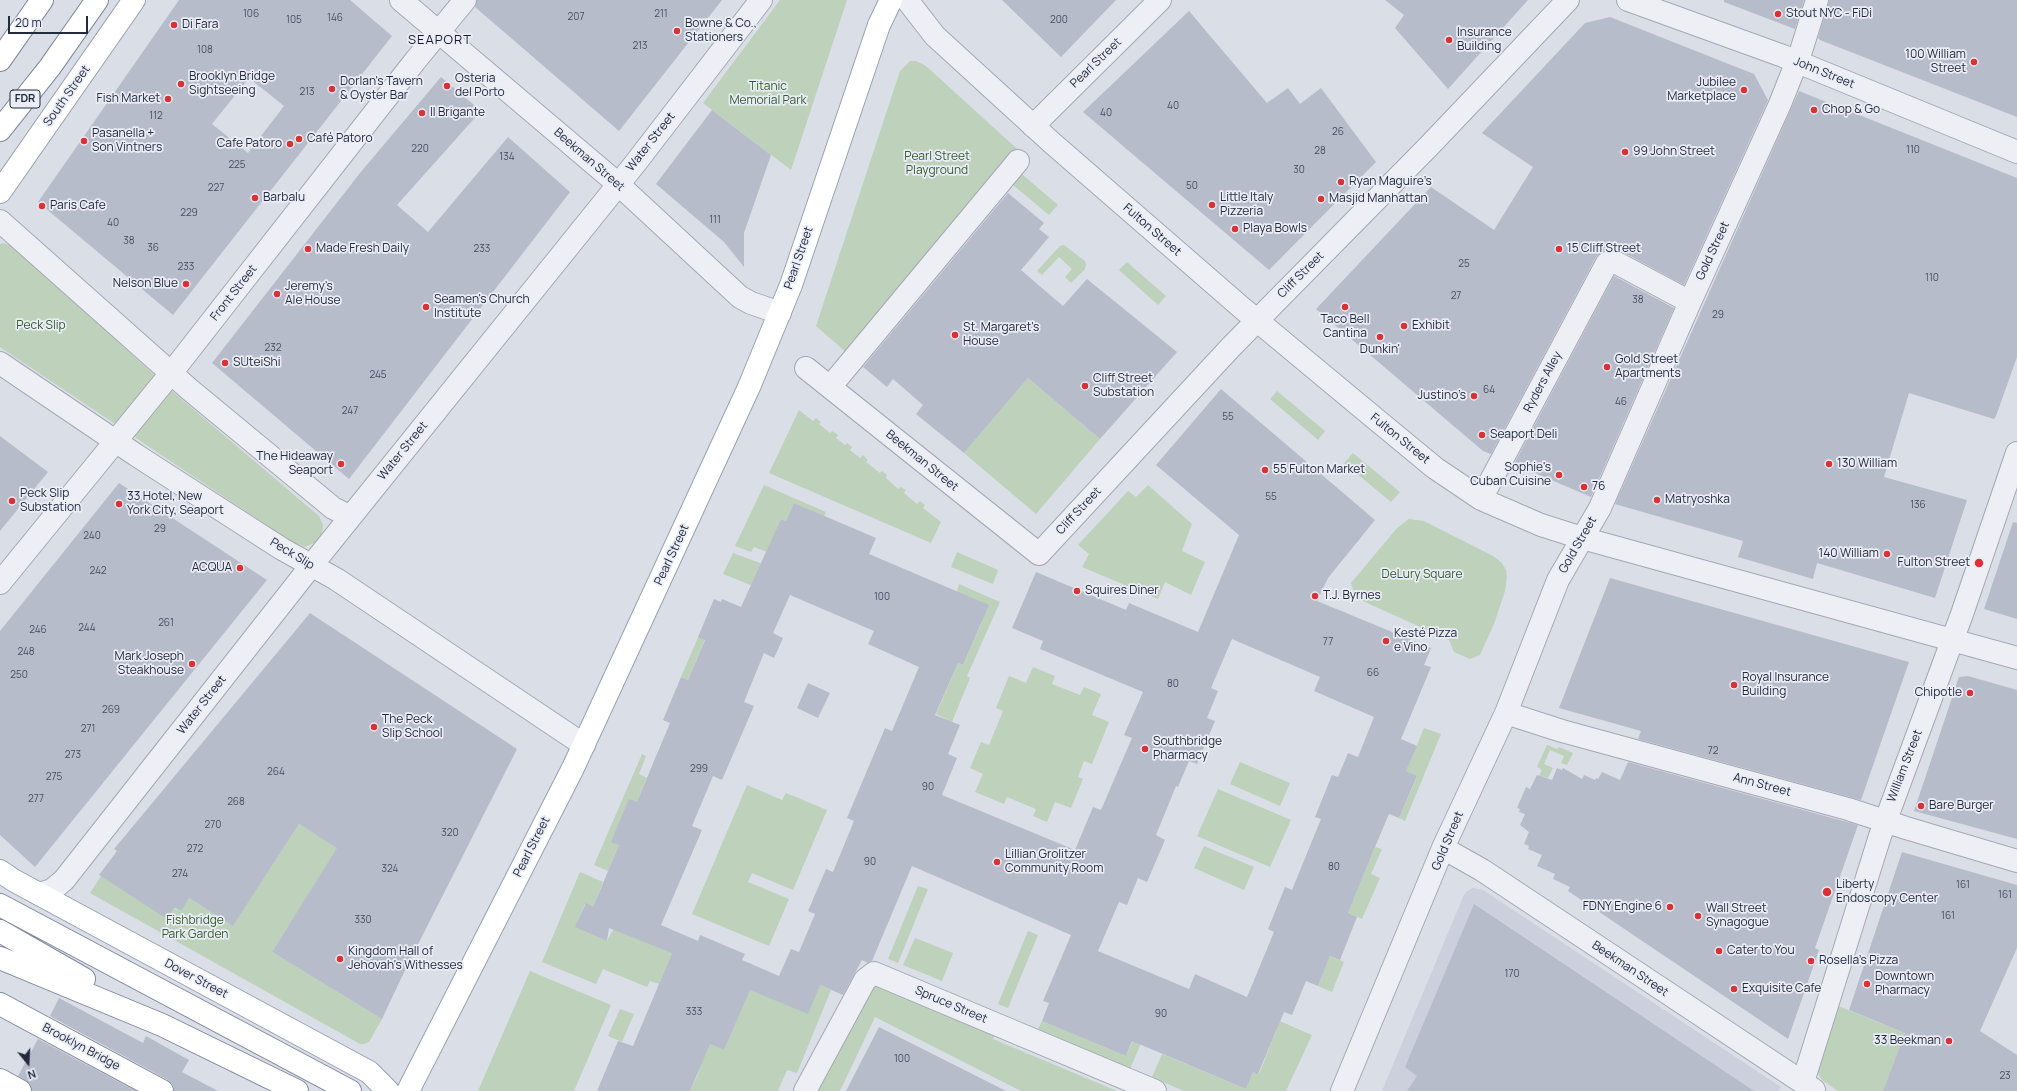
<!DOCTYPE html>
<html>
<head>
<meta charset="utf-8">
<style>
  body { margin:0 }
  #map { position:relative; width:2017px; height:1091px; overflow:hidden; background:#dadee7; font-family:Manrope,sans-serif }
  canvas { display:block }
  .north { position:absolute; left:8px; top:1043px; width:40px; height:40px; -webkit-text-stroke:3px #eaedf5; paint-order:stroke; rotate:162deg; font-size:11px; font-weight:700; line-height:16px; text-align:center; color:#232a3e }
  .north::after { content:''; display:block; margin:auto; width:14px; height:18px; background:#232a3e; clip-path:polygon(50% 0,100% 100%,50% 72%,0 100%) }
  .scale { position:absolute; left:8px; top:16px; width:80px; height:18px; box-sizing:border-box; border:2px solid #232a3e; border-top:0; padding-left:5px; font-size:12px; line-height:14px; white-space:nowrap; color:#232a3e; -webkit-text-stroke:3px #eaedf5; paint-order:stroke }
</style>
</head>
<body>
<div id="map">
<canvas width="2017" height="1091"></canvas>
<div class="north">N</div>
<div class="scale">20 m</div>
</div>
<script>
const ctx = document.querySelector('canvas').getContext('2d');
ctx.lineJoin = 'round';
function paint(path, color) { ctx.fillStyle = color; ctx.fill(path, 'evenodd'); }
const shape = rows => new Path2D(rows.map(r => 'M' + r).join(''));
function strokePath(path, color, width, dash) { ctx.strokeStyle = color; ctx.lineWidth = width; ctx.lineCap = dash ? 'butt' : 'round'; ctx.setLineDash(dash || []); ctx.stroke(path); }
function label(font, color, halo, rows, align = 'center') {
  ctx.font = font + ' Manrope,sans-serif'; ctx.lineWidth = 3.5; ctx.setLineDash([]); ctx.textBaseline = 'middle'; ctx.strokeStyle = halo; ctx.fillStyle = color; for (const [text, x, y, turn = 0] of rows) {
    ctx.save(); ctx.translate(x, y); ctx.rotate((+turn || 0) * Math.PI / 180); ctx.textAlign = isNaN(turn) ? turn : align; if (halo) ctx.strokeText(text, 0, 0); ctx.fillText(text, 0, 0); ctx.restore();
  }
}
const built = shape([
  [1473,888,1483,890,1781,1087,1778,1091,1382,1091,1463,897,1466,892]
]);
const green = shape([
  [780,0,847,0,791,170,703,103],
  [910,61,916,61,926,66,1026,157,1016,169,1058,205,1049,215,1007,180,855,360,816,326,900,71],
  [2,243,11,245,172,391,313,511,319,516,323,525,322,535,317,542,305,547,290,541,0,347,0,244],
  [1064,245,1085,261,1086,265,1085,269,1071,283,1065,277,1072,269,1059,257,1042,275,1037,271,1060,246],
  [1127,262,1166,296,1158,305,1119,270],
  [1028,378,1100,439,1036,514,964,453],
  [1277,391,1325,431,1318,440,1270,399],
  [799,410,813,421,816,418,821,422,819,424,830,433,832,431,838,435,836,438,845,445,847,443,852,447,850,450,860,458,863,455,868,460,866,462,880,473,882,471,887,475,886,478,898,489,901,487,906,490,904,493,917,504,920,501,925,505,923,508,941,522,931,543,769,473],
  [1353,453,1400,492,1391,502,1344,463],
  [764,485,826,512,824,516,794,503,786,521,781,519,767,552,754,547,751,552,735,546],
  [1148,485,1192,524,1182,551,1205,562,1191,595,1165,582,1158,599,1082,567,1089,554,1078,545,1128,491,1136,497],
  [1409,519,1424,521,1493,556,1502,563,1506,570,1507,577,1505,591,1494,624,1480,655,1470,659,1454,652,1449,640,1356,598,1351,583,1397,528],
  [957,552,998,570,993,584,951,567],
  [733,553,768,566,758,588,723,574],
  [959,584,1000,602,967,676,970,678,952,722,936,714,958,663,963,665,982,622,957,591],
  [706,619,712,622,688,680,681,677],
  [1033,667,1055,676,1052,684,1080,695,1084,687,1101,694,1092,715,1109,722,1092,764,1084,761,1078,777,1083,779,1071,808,1055,802,1047,822,1033,816,1036,809,1007,797,1004,804,975,792,983,774,970,768,981,742,989,745,1003,711,996,708,1009,676,1026,683],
  [1424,728,1441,734,1405,821,1399,818,1417,777,1406,771],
  [1547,745,1557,749,1559,747,1573,753,1567,765,1561,763,1564,756,1550,750,1544,764,1553,768,1548,778,1539,776,1542,770,1537,767],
  [659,749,663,784,647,778,608,871,594,865,642,754,646,756,639,774,647,778],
  [1240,762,1290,783,1280,806,1230,784],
  [747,785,782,800,786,793,827,810,793,890,752,873,748,882,789,899,769,946,692,914],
  [1218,789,1291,820,1270,867,1197,836],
  [299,824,338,848,272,952,382,1019,369,1042,364,1044,360,1044,90,893,101,876,177,910,179,908,182,909,189,898,233,926],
  [1204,846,1254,867,1244,890,1194,868],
  [1375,847,1382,849,1371,874,1380,878,1362,919,1348,913],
  [580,872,603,882,593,907,585,904,577,923,583,930,607,941,615,926,674,948,659,984,650,981,647,987,603,969,596,984,542,962],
  [918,886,928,889,898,963,888,959],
  [1028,931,1038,935,1008,1008,998,1004],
  [915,938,953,953,942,981,903,965],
  [1330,956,1344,962,1332,992,1318,986],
  [530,971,611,1005,574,1091,478,1091],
  [875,980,996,1032,993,1039,1117,1091,1021,1091,875,1017,840,1091,815,1091],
  [752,984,820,985,831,990,797,1073,787,1070,778,1091,690,1091,698,1074,707,1042,724,1050],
  [1838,1006,1905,1033,1885,1086,1893,1091,1838,1091,1822,1080,1819,1075,1817,1070],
  [620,1009,634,1014,622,1042,608,1036],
  [1275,1019,1312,1035,1286,1091,1184,1091,1152,1077,1162,1054,1246,1089,1253,1072,1259,1074,1277,1029,1272,1027],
  [1042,1021,1126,1056,1134,1038,1142,1041,1130,1069,1038,1029]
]);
const building = shape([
  [179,0,350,0,392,36,173,315,38,202],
  [249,78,284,106,248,153,212,124],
  [477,0,722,0,619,131,475,7],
  [1002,0,1116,0,1061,57],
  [1385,0,1528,0,1448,89,1395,28,1404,15],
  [1724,0,1804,0,1795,29,1724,2],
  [1829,0,2017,0,2017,117,1820,40,1818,38],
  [1189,11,1267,103,1288,88,1300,104,1321,88,1376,162,1269,270,1083,112],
  [1610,17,1754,74,1768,100,1684,285,1621,251,1614,249,1601,252,1596,257,1491,454,1483,451,1316,309,1431,187,1494,230,1533,167,1482,133,1585,23],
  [441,77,481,111,397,205,428,232,508,137,570,192,349,479,212,363,360,173],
  [1799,91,2017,178,2017,357,1996,416,1994,419,1909,393,1884,477,1967,500,1935,598,1817,563,1813,579,1738,557,1743,541,1615,504],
  [712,110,771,155,744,233,744,267,724,242,656,184],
  [1008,193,1044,223,1039,229,1049,237,1021,270,1063,306,1087,279,1177,352,1100,439,1028,378,964,453,916,414,923,405,893,379,887,387,863,367],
  [1614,276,1674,308,1591,497,1514,464],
  [1221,389,1375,520,1328,578,1317,601,1431,648,1424,665,1431,667,1401,739,1417,746,1406,771,1417,776,1399,818,1389,814,1375,847,1348,913,1357,917,1340,960,1330,956,1318,986,1306,981,1292,1015,1284,1012,1258,1074,1253,1072,1246,1089,1132,1041,1126,1056,1042,1021,1049,1003,1043,1001,1071,935,912,866,872,961,868,963,862,960,843,995,820,985,808,1014,750,990,724,1050,710,1044,690,1091,597,1091,618,1041,633,1046,672,953,609,928,607,941,575,927,586,903,593,907,611,864,619,845,611,842,629,799,637,802,647,778,670,723,663,720,681,677,688,680,705,640,698,637,714,599,721,602,722,599,741,607,781,519,786,521,794,503,876,538,869,554,989,605,963,665,958,663,935,715,960,725,948,754,957,758,942,795,1075,850,1093,807,1101,810,1116,775,1132,738,1124,735,1143,692,1040,649,1043,641,1012,628,1036,572,1126,610,1129,603,1198,632,1239,535,1156,465],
  [790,595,874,631,868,644,919,667,892,731,885,728,847,818,854,821,833,872,826,869,808,911,815,914,799,952,791,949,779,976,742,960,745,954,700,935,698,941,661,925,702,830,692,826,713,776,722,780,754,706,744,702,764,653,774,658,783,638,773,633],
  [1232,639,1320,677,1314,691,1374,717,1358,757,1348,753,1338,777,1332,775,1315,817,1321,819,1292,890,1285,887,1268,929,1274,932,1247,997,1195,974,1189,989,1098,951,1119,902,1127,905,1138,878,1147,882,1165,840,1156,835,1176,786,1178,787,1189,761,1197,764,1215,721,1207,718,1218,691,1211,688],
  [0,436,48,472,0,531],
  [119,483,267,580,35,867,0,835,0,631],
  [2013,522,2017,523,2017,619,1984,609],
  [1610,578,1909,662,1861,800,1638,739,1641,731,1559,708],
  [310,613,517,749,407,966,382,1019,272,952,337,848,299,824,233,926,189,898,182,910,174,908,167,919,99,875,117,851,114,849],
  [1968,676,2017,690,2017,839,1914,811,1959,677],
  [808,683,830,693,818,718,797,708],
  [1628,762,1858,825,1815,948,1819,950,1788,1039,1568,891,1570,887,1553,879,1555,874,1537,866,1542,855,1528,849,1529,846,1524,844,1529,832,1520,825,1525,814,1519,812,1520,809,1517,808,1526,787,1530,789,1537,775,1552,780,1557,768,1562,770,1563,768,1582,779,1584,775,1595,780,1596,778,1598,779,1602,772,1620,780],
  [1902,852,2017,885,2017,948,1980,1031,2017,1055,2017,1091,1883,1091,1905,1033,1849,1010],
  [1474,904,1754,1091,1407,1091,1417,1076,1405,1067],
  [59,998,143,1043,146,1036,189,1060,182,1072,218,1091,174,1091,173,1085,168,1080,50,1016],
  [879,1027,1006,1091,846,1091],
  [38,1039,136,1091,32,1091,30,1084,18,1076]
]);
const minor = shape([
  [401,0,618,184,740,297,751,303,780,313],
  [907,0,935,36,1051,142,1242,308,1366,411,1435,468,1481,499,1541,525,1582,538,2017,658],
  [1628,0,1783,56,2017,152],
  [1033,126,1160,0],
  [0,221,189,389,333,508,345,514,353,514],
  [0,363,136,455,282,549,336,579,584,745],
  [806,368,1039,554,1231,347,1429,146,1568,0],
  [830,387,1018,161],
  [1481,499,1607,263,1611,261,1615,262,1690,302],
  [0,583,172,372,415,61,465,0],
  [1506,713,1562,731,1848,809,1906,828,2017,861],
  [1443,848,1482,870,1814,1090],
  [39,894,52,890,64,880,311,566,634,165,761,0],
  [1803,1082,1880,836,1962,614,2017,453],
  [805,1091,865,980,874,973,1155,1091],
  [1342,1091,1443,848,1506,713,1558,580,1600,508,1690,302,1780,104,1801,51,1817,0]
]);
const major = shape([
  [0,192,134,0],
  [0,871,13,880,369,1072,388,1091],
  [408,1091,573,768,749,387,791,285,879,25,891,0]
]);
const highway = shape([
  [0,60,42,0],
  [0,130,50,67,97,0],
  [0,905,350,1091],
  [0,931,84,979],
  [0,958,162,1025,297,1091],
  [0,1004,162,1091],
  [0,1080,20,1091]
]);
const markers = [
  [1778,14,4,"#da3136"],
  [174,25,4,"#da3136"],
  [677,31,4,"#da3136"],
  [1449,40,4,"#da3136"],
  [1974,62,4,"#da3136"],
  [181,84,4,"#da3136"],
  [447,86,4,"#da3136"],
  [332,89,4,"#da3136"],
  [1744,90,4,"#da3136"],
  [168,99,4,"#da3136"],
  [1814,110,4,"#da3136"],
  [422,113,4,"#da3136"],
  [299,139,4,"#da3136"],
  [84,141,4,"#da3136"],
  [290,144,4,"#da3136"],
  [1625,152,4,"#da3136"],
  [1341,182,4,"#da3136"],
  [255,198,4,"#da3136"],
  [1321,199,4,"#da3136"],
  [1212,205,4,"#da3136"],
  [42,206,4,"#da3136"],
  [1235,229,4,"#da3136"],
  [308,249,4,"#da3136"],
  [1559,249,4,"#da3136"],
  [186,284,4,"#da3136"],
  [277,294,4,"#da3136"],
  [426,307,4,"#da3136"],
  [1345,307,4,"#da3136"],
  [1404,326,4,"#da3136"],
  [955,335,4,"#da3136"],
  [1380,337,4,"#da3136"],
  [225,363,4,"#da3136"],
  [1607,367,4,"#da3136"],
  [1085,386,4,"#da3136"],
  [1474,396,4,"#da3136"],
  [1482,435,4,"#da3136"],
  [341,464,4,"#da3136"],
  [1829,464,4,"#da3136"],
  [1265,470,4,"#da3136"],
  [1559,475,4,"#da3136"],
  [1584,487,4,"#da3136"],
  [1657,500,4,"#da3136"],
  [12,501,4,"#da3136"],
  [119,504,4,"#da3136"],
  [1887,554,4,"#da3136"],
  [1979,563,5,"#da3136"],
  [240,568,4,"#da3136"],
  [1077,591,4,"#da3136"],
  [1315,596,4,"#da3136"],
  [1386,641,4,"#da3136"],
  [192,664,4,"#da3136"],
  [1734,685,4,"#da3136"],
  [1970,693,4,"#da3136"],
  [374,727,4,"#da3136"],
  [1145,749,4,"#da3136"],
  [1921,806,4,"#da3136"],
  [997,862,4,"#da3136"],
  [1827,892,5,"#da3136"],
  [1670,907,4,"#da3136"],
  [1698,916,4,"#da3136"],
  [1719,951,4,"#da3136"],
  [340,959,4,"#da3136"],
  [1811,961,4,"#da3136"],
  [1867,984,4,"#da3136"],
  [1734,989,4,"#da3136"],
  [1949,1041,4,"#da3136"]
];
const numberNames = [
  ["106",251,14],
  ["211",661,14],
  ["207",576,17],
  ["146",335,18],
  ["105",294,20],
  ["200",1059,20],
  ["213",640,46],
  ["108",205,50],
  ["213",307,92],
  ["40",1173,106],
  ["40",1106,113],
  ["112",156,116],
  ["26",1338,132],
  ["220",420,149],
  ["110",1913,150],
  ["28",1320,151],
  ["134",507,157],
  ["225",237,165],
  ["30",1299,170],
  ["50",1192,186],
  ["227",216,188],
  ["229",189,213],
  ["111",715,220],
  ["40",113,223],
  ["38",129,241],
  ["36",153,248],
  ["233",482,249],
  ["25",1464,264],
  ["233",186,267],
  ["110",1932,278],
  ["27",1456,296],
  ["38",1638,300],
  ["29",1718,315],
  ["232",273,348],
  ["245",378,375],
  ["64",1489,390],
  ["46",1621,402],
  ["247",350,411],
  ["55",1228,417],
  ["55",1271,497],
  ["136",1918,505],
  ["29",160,529],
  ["240",92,536],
  ["242",98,571],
  ["100",882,597],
  ["261",166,623],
  ["244",87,628],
  ["246",38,630],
  ["77",1328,642],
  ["248",26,652],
  ["66",1373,673],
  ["250",19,675],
  ["80",1173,684],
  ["269",111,710],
  ["271",88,729],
  ["72",1713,751],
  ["273",73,755],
  ["299",699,769],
  ["264",276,772],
  ["275",54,777],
  ["90",928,787],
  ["277",36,799],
  ["268",236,802],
  ["270",213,825],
  ["320",450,833],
  ["272",195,849],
  ["90",870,862],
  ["80",1334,867],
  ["324",390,869],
  ["274",180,874],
  ["161",1963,885],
  ["161",2005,895],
  ["161",1948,916],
  ["330",363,920],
  ["170",1512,974],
  ["333",694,1012],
  ["90",1161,1014],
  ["100",902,1059],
  ["23",2005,1076]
];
const shields = [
  [25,99,30]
];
const shieldNames = [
  ["FDR",25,99]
];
const poiNames = [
  ["Stout NYC - FiDi",1786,14],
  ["Bowne & Co.,",685,24],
  ["Stationers",685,38],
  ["Di Fara",182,25],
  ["Insurance",1457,33],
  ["Building",1457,47],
  ["100 William",1966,55,"right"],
  ["Street",1966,69,"right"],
  ["Brooklyn Bridge",189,77],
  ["Sightseeing",189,91],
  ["Osteria",455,79],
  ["del Porto",455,93],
  ["Dorlan's Tavern",340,82],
  ["& Oyster Bar",340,96],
  ["Jubilee",1736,83,"right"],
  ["Marketplace",1736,97,"right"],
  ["Fish Market",160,99,"right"],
  ["Chop & Go",1822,110],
  ["Il Brigante",430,113],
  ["Pasanella +",92,134],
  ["Son Vintners",92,148],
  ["Café Patoro",307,139],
  ["Cafe Patoro",282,144,"right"],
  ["99 John Street",1633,152],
  ["Ryan Maguire’s",1349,182],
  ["Barbalu",263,198],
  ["Little Italy",1220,198],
  ["Pizzeria",1220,212],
  ["Masjid Manhattan",1329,199],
  ["Paris Cafe",50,206],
  ["Playa Bowls",1243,229],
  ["Made Fresh Daily",316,249],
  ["15 Cliff Street",1567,249],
  ["Nelson Blue",178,284,"right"],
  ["Jeremy's",285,287],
  ["Ale House",285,301],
  ["Seamen's Church",434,300],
  ["Institute",434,314],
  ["Taco Bell",1345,320,"center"],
  ["Cantina",1345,334,"center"],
  ["Exhibit",1412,326],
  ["St. Margaret's",963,328],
  ["House",963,342],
  ["Dunkin'",1380,350,"center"],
  ["Gold Street",1615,360],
  ["Apartments",1615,374],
  ["SUteiShi",233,363],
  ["Cliff Street",1093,379],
  ["Substation",1093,393],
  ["Justino’s",1466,396,"right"],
  ["Seaport Deli",1490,435],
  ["The Hideaway",333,457,"right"],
  ["Seaport",333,471,"right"],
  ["130 William",1837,464],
  ["Sophie's",1551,468,"right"],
  ["Cuban Cuisine",1551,482,"right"],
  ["55 Fulton Market",1273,470],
  ["76",1592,487],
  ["Peck Slip",20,494],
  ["Substation",20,508],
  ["33 Hotel, New",127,497],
  ["York City, Seaport",127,511],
  ["Matryoshka",1665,500],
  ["140 William",1879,554,"right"],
  ["Fulton Street",1970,563,"right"],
  ["ACQUA",232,568,"right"],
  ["Squires Diner",1085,591],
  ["T.J. Byrnes",1323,596],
  ["Kesté Pizza",1394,634],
  ["e Vino",1394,648],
  ["Mark Joseph",184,657,"right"],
  ["Steakhouse",184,671,"right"],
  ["Royal Insurance",1742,678],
  ["Building",1742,692],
  ["Chipotle",1962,693,"right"],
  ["The Peck",382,720],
  ["Slip School",382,734],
  ["Southbridge",1153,742],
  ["Pharmacy",1153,756],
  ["Bare Burger",1929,806],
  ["Lillian Grolitzer",1005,855],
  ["Community Room",1005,869],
  ["Liberty",1836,885],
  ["Endoscopy Center",1836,899],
  ["FDNY Engine 6",1662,907,"right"],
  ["Wall Street",1706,909],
  ["Synagogue",1706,923],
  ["Cater to You",1727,951],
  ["Kingdom Hall of",348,952],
  ["Jehovah's Withesses",348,966],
  ["Rosella’s Pizza",1819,961],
  ["Downtown",1875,977],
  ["Pharmacy",1875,991],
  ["Exquisite Cafe",1742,989],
  ["33 Beekman",1941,1041,"right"]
];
const streetNames = [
  ["Pearl Street",1096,63,-44],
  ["John Street",1824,73,22],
  ["South Street",67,96,-55],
  ["Water Street",651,142,-52],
  ["Beekman Street",589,160,41],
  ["Fulton Street",1152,230,41],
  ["Gold Street",1713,251,-65],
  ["Pearl Street",799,258,-71],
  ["Cliff Street",1301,275,-45],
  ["Front Street",234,293,-52],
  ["Ryders Alley",1543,382,-62],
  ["Fulton Street",1400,439,39],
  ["Water Street",403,451,-51],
  ["Beekman Street",922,461,39],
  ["Cliff Street",1079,511,-47],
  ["Gold Street",1578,545,-60],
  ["Peck Slip",292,554,31],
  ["Pearl Street",672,555,-65],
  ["Water Street",202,705,-52],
  ["William Street",1905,766,-69],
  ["Ann Street",1762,785,15],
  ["Gold Street",1448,841,-67],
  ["Pearl Street",532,847,-63],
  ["Beekman Street",1630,969,34],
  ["Dover Street",196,979,28],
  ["Spruce Street",951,1005,23],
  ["Brooklyn Bridge",81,1047,28]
];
const parkNames = [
  ["Titanic",768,87],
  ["Memorial Park",768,101],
  ["Pearl Street",937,157],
  ["Playground",937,171],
  ["Peck Slip",41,326],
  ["DeLury Square",1422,575],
  ["Fishbridge",195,921],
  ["Park Garden",195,935]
];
const neighbourhoodNames = [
  ["SEAPORT",440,40]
];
paint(built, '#ccd0dc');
paint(green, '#bed1bb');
paint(building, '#b7bcca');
strokePath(minor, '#a3a8b4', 24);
strokePath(major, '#99a0b3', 24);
strokePath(highway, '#80899f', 24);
strokePath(minor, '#edeff5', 22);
strokePath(major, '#fff', 22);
strokePath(highway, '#fff', 22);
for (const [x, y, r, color] of markers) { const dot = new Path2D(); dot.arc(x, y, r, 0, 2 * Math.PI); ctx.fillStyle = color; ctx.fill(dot); strokePath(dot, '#eaedf5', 1.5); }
label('10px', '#484e61', null, numberNames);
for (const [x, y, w] of shields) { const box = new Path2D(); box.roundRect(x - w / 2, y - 9, w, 18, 3); ctx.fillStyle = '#eaedf5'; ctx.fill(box); strokePath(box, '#232a3e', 1); }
label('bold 11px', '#232a3e', null, shieldNames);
label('12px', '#232a3e', '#eaedf5', poiNames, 'left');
label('12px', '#232a3e', '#eaedf5', streetNames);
label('12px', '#325b2f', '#eaedf5', parkNames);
ctx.letterSpacing = '1px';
label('13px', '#161b2e', '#eaedf5', neighbourhoodNames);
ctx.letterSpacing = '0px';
</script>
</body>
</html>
